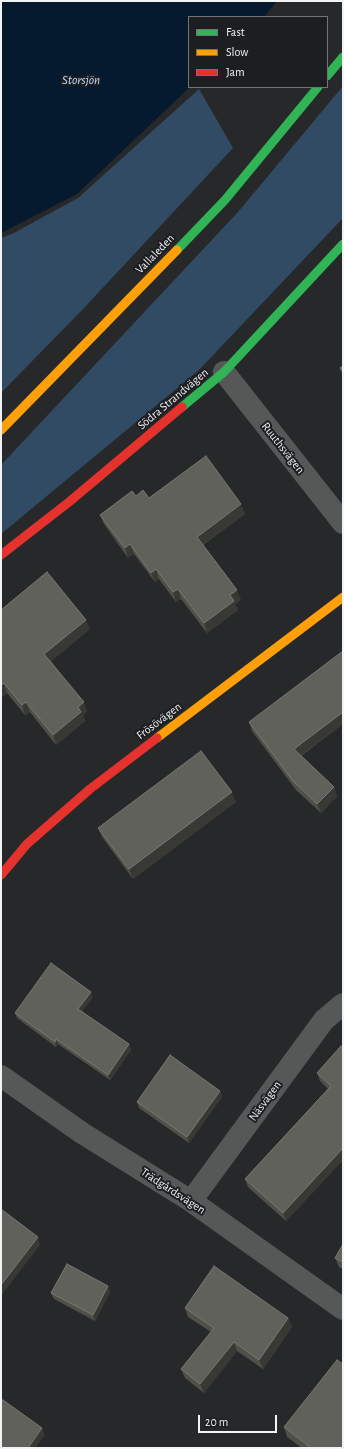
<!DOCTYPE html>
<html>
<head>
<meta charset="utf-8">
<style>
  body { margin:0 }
  #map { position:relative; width:344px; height:1449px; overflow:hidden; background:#26282a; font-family:"Alegreya Sans",sans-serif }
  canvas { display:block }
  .frame { position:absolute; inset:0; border:2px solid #f1f3f5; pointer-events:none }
  .legend { position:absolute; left:188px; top:16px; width:140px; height:72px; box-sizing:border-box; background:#1c1e21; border:1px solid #717376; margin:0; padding:5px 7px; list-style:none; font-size:12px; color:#f1f3f5 }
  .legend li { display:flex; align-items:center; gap:8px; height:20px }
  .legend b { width:20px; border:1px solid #717376 }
  .scale { position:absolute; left:198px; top:1415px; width:79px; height:18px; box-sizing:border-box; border:2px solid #f1f3f5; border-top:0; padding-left:5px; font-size:12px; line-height:14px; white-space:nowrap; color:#f1f3f5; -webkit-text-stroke:3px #1c1e21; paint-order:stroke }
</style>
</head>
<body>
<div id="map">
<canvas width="344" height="1449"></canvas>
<div class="frame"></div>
<ul class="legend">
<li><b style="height:5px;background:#30b455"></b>Fast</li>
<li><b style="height:5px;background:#ff9f0a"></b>Slow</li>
<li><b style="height:5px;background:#e5322d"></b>Jam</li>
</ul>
<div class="scale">20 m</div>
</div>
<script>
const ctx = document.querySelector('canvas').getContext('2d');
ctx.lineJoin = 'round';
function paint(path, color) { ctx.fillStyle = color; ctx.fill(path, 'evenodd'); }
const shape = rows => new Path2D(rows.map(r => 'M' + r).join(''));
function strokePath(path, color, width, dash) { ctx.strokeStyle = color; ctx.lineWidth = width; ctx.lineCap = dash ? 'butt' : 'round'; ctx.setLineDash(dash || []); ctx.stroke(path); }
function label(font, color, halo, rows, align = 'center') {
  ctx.font = font + ' "Alegreya Sans",sans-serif'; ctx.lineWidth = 4; ctx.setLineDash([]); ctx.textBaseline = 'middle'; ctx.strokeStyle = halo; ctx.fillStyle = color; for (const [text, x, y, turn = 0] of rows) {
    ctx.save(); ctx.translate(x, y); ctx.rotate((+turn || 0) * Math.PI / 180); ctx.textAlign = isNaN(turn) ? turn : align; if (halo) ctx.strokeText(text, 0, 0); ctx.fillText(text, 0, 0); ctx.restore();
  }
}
const green = shape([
  [343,86,343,218,199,370,1,534,1,465,238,212],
  [199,89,233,148,84,308,1,393,1,238,12,234,78,198]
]);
const water = shape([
  [1,1,277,1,264,17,189,17,190,87,77,194,1,233]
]);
const street = shape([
  [224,372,343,523],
  [1,1076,82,1133,191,1201,343,1309],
  [191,1201,324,1020,343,1004]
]);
const fast = shape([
  [327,76,343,57],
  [177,250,225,200,318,87],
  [182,407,224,372,343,244]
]);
const slow = shape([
  [1,430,177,250],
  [157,738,343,597]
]);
const jam = shape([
  [1,555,69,502,182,407],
  [1,875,27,844,90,789,157,738]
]);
const wall = shape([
  [343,366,343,376,340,368],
  [136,496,245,514,203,545,241,600,235,604,238,610,207,633,181,599,176,602,159,579,155,582,134,554,128,558,104,524,100,515],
  [1,610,90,629,51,661,87,711,83,715,85,721,56,745,30,712,25,715,7,693,2,697,1,696],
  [343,651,343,724,301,756,334,787,337,796,321,813,296,790,252,731,249,722],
  [236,802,133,879,102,837,98,828],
  [93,997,82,1012,129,1044,131,1050,110,1080,58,1044,56,1047,17,1018,15,1013],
  [343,1048,343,1160,286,1221,248,1187,245,1179,328,1089,320,1081,317,1073],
  [220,1091,222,1097,189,1143,139,1108,137,1102],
  [343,1244,343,1270,339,1267,335,1258],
  [108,1286,110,1292,95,1321,54,1299,51,1293],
  [185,1308,288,1318,292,1327,263,1369,237,1351,204,1393,185,1378,181,1369,211,1332,188,1317],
  [284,1427,343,1448,302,1448,287,1437]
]);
const shadedWall = shape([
  [241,504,245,514,201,546,197,537],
  [130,544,134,554,128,558,125,548],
  [156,569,159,579,155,582,151,573],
  [178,589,181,599,176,602,173,592],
  [237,590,241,600,235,604,238,610,207,633,204,623,230,595],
  [86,620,90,629,48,664,44,654],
  [4,683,7,693,2,697,1,695,1,686],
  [26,702,30,712,25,715,22,705],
  [84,702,87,711,83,715,85,721,56,745,53,735,78,707],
  [343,712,343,724,297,758,294,749],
  [334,787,337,796,321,813,317,804],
  [232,792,236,802,133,879,129,869],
  [91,992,93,997,80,1015,78,1009],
  [56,1039,58,1044,56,1047,55,1042],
  [129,1044,131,1050,110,1080,108,1075],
  [220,1091,222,1097,189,1143,187,1137],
  [343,1148,343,1160,286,1221,283,1213],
  [38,1237,40,1245,1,1296,1,1285],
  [108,1286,110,1292,95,1321,93,1315],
  [288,1318,292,1327,263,1369,259,1360],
  [234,1342,237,1351,204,1393,200,1384],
  [42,1428,45,1435,35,1448,28,1448]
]);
const building = shape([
  [343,366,343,372,340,368,343,366],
  [206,456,241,504,197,537,237,590,230,595,234,601,204,623,178,589,173,592,156,569,151,573,130,544,125,548,100,515,132,491,136,496,143,490,149,498,206,456],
  [47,572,86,620,44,654,84,702,78,707,81,712,53,735,26,702,22,705,4,683,1,686,1,610,47,572],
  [343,651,343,712,294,749,334,787,317,804,293,781,249,722,343,651],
  [201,751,232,792,129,869,98,828,201,751],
  [51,963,91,992,78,1009,129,1044,108,1075,56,1039,55,1042,15,1013,51,963],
  [341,1046,343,1048,343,1148,283,1213,245,1179,331,1086,317,1073,341,1046],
  [170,1055,220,1091,187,1137,137,1102,170,1055],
  [1,1209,38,1237,1,1285,1,1209],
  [343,1244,343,1262,335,1258,343,1244],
  [67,1264,108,1286,93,1315,51,1293,67,1264],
  [214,1266,288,1318,259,1360,234,1342,200,1384,181,1369,214,1328,185,1308,214,1266],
  [337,1360,343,1364,343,1448,311,1448,284,1427,337,1360],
  [3,1400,42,1428,28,1448,1,1448,1,1404,3,1400]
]);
const streetNames = [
  ["Vallaleden",155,254,-46],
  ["Södra Strandvägen",173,399,-40],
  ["Ruuthsvägen",283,448,52],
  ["Frösövägen",159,721,-37],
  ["Näsvägen",265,1101,-54],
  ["Trädgårdsvägen",173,1191,33]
];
const waterNames = [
  ["Storsjön",81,80]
];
paint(green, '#324b64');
paint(water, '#051a2f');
strokePath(street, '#565858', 22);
strokePath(fast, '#30b455', 9);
strokePath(slow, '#ff9f0a', 9);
strokePath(jam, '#e5322d', 9);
paint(wall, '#504f49');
paint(shadedWall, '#383835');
paint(building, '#61615b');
strokePath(building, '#787874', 1);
label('12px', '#f1f3f5', '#1c1e21', streetNames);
label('italic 13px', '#bbdcff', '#1c1e21', waterNames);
</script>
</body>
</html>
